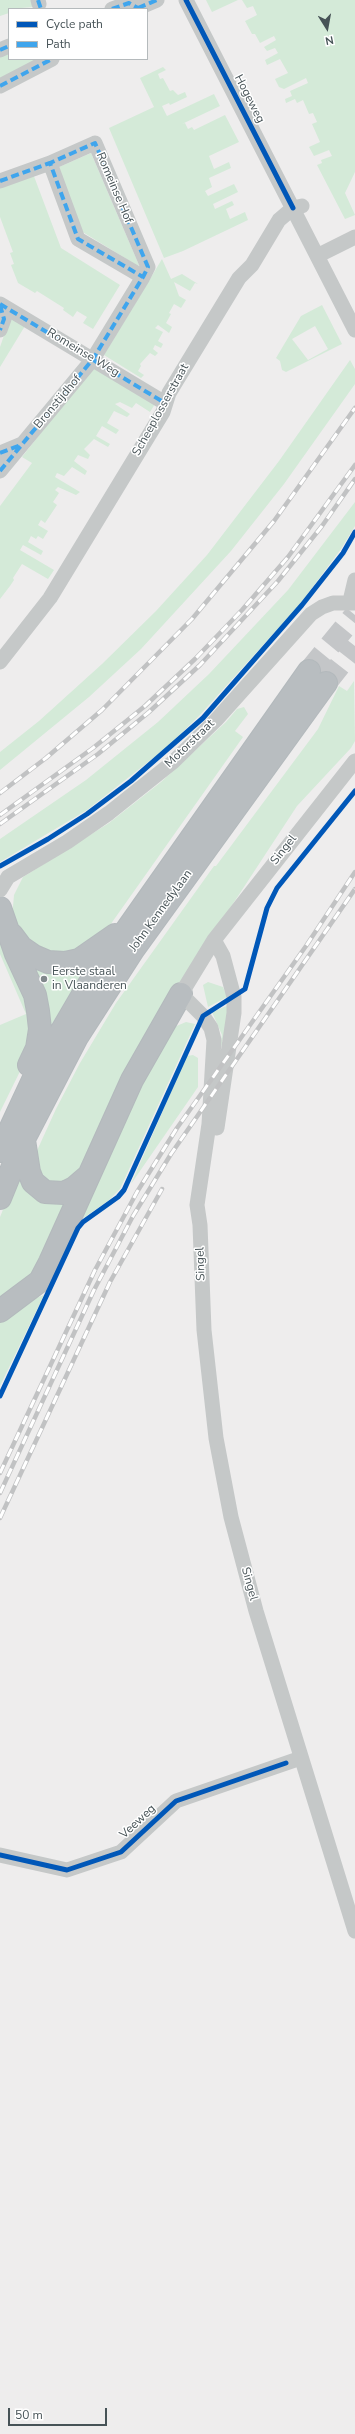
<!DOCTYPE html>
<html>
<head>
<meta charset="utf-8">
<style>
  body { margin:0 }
  #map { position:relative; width:355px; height:2434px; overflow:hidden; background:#eeeded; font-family:"Nunito Sans",sans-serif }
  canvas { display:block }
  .legend { position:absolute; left:8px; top:8px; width:140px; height:52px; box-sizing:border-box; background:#fff; border:1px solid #b5babc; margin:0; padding:5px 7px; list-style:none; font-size:12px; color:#475357 }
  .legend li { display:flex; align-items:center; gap:8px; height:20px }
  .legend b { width:20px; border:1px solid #b5babc }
  .north { position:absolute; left:307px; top:8px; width:40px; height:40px; -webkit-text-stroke:3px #fff; paint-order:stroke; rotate:169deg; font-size:11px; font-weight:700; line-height:16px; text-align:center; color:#475357 }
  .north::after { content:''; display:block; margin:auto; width:14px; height:18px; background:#475357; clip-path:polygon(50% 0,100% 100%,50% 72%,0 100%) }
  .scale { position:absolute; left:8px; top:2408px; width:99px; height:18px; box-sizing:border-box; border:2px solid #475357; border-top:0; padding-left:5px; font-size:12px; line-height:14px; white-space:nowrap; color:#475357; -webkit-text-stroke:3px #fff; paint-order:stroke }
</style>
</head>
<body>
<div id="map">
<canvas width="355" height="2434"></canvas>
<ul class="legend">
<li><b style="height:5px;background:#0057b8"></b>Cycle path</li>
<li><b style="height:5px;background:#3fa5ed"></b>Path</li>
</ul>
<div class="north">N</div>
<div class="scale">50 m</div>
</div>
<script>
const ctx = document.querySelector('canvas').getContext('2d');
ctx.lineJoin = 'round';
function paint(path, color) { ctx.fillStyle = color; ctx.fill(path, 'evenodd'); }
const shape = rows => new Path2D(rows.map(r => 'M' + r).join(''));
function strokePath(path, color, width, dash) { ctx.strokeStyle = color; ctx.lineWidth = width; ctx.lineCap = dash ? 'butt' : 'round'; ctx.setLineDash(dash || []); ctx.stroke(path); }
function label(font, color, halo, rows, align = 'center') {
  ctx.font = font + ' "Nunito Sans",sans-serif'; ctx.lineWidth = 3; ctx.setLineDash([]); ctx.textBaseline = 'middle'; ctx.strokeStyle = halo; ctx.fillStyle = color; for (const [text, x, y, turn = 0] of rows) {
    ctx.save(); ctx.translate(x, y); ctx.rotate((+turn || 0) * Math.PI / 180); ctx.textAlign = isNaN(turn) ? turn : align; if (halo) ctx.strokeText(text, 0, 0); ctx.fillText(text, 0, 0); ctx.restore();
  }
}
const green = shape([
  [0,0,34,0,33,7,9,9,9,13,0,16],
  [206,0,238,0,212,12],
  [242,0,355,0,355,172,345,193,355,215,345,219,317,165,322,163,321,160,332,156,329,150,314,156,309,147,320,142,312,124,317,122,313,113,309,114,303,100,297,103,295,99,286,103,285,99,292,96,290,91,308,83,306,78,284,89,279,87,275,79,288,73,280,59,267,65,265,60,278,53,275,48,267,51,264,47,276,40,274,36,260,43,255,34,252,34,245,21,257,15,253,6,247,8],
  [9,53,9,59,43,59,0,81,0,56],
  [163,67,166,70,158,74,160,79,163,78,170,91,173,90,178,95,185,92,187,97,170,105,169,103,162,106,167,116,214,94,220,106,182,124,185,123,188,129,192,127,194,130,225,115,239,142,209,156,214,169,229,162,231,168,209,178,212,187,205,191,208,196,234,184,238,192,213,204,215,209,232,201,234,205,226,209,230,219,245,212,248,220,183,251,164,258,109,128,154,107,140,78],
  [91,153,139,265,138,266,81,231,59,167],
  [32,171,61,248,120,285,93,329,83,323,87,317,77,311,73,317,63,310,64,308,37,291,35,293,18,283,11,265,14,264,10,253,13,252,0,217,0,183],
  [162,259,171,279,182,274,198,284,195,283,190,291,174,282,179,296,186,300,181,308,174,304,169,313,171,314,166,323,172,327,169,333,158,325,155,328,163,332,158,341,163,344,161,348,155,345,153,349,158,353,155,356,150,353,140,364,141,366,138,371,144,375,141,378,104,355],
  [322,305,342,344,286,372,282,370,280,361,276,358,301,316],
  [315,326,328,349,308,360,292,339],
  [10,318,25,326,0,367,0,347],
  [350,360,355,369,355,384,284,484,231,551,141,649,89,697,0,770,0,752,39,721,102,664,156,611,207,555,279,461],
  [93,366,155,404,150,412,136,403,132,408,120,402,115,404,130,414,127,417,114,411,107,423,119,430,116,434,102,426,96,436,110,444,108,447,94,439,84,449,90,455,88,459,78,455,74,461,87,471,85,475,72,467,64,476,57,473,55,477,80,492,76,495,58,487,55,490,59,493,53,502,57,505,45,523,41,520,38,525,48,531,43,539,38,536,36,539,31,536,28,542,43,551,41,555,23,545,20,550,54,570,48,579,22,564,13,578,14,580,10,586,0,599,0,506,32,463,22,457],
  [355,502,355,526,341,549,300,604,199,716,166,748,87,810,0,862,0,839,86,780,158,722,209,674,288,590],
  [354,681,355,741,351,748,297,806,147,1035,77,1174,70,1181,53,1185,39,1177,35,1155,56,1109,80,1063,116,1003,214,866,216,866,318,729,339,686,347,691],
  [244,707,248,714,235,731,243,737,108,928,80,954,41,954,15,928,12,918,14,895,23,877,109,823,161,782,226,722,237,709],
  [0,932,29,997,31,1049,0,1112,0,1025,26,1014,0,954],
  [31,960,86,968,49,1029],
  [208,982,223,987,227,997,208,1007,203,985],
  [229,1005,229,1011,217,1066,222,1035,212,1012],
  [186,1022,195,1024,120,1189,108,1201,79,1221,125,1114,174,1027],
  [193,1055,198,1058,198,1087,131,1184,185,1060,187,1056],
  [19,1170,68,1199,32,1274,0,1303,0,1217],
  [44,1295,0,1386,0,1320,28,1301]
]);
const highwayTunnel = shape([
  [309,671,355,615],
  [326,683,355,646]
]);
const minor = shape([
  [38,0,39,4],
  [186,0,355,330],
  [138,8,157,0],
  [112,9,129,3,138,8],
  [0,50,9,46],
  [0,86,52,59],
  [0,181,50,163],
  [317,256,355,237],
  [0,304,165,403],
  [0,305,4,319,0,330],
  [0,453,22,444],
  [0,471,93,359,143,277,148,267,95,143,50,163,78,239,143,277],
  [350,601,355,580],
  [0,662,50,598,163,412,169,393,239,278,252,265,279,220,293,208,302,206],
  [355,761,214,940,181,994,203,1016,211,1028,214,1040,209,1124,197,1205,200,1225,204,1330,216,1438,231,1517,256,1611,355,1931],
  [0,890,8,877,67,842,109,813,173,762,216,720,311,614,322,607,333,603,355,603],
  [214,940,223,956,234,997,234,1013,217,1128],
  [0,1855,67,1870,121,1852,176,1801,301,1758]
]);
const highway = shape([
  [0,908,16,954,35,995,38,1011,40,1029,37,1048,29,1065],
  [12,935,21,947,34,956,48,962,65,963,79,960,115,935],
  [24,1140,29,1172,33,1182,45,1192,64,1193,74,1188,88,1176],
  [0,1151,33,1080,92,979,309,671],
  [0,1198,24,1139,77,1037,133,950,326,683],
  [0,1311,40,1281,50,1262,132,1080,181,994]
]);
const rail = shape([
  [0,793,46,758,102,710,192,619,274,521,355,408],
  [0,815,93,748,145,706,195,659,242,610,288,557,355,465],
  [0,824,98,754,149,712,200,665,278,581,322,526,355,479],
  [0,1473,95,1270,137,1192,177,1128,306,946,355,872],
  [0,1493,94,1290,133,1216,171,1154,355,889],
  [0,1518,110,1282,162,1189]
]);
const quiet = shape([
  [38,0,41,9],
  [138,8,157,0],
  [112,9,129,3,138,8],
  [0,50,9,46],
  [0,86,52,59],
  [0,181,50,163],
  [0,304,165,403],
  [0,305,4,319,0,330],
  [0,453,21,445],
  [0,471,93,359,143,277,148,267,95,143,50,163,78,239,143,277]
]);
const cycleway = shape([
  [186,0,293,208],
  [0,866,48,839,87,814,131,781,203,718,302,605,343,553,355,532],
  [0,1396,78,1228,83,1222,118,1197,124,1190,203,1016,245,989,267,908,277,888,355,791],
  [0,1855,67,1870,121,1852,176,1801,286,1763]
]);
const markers = [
  [44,979,4,"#81898c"]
];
const streetNames = [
  ["Hogeweg",249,99,63],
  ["Romeinse Hof",114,188,67],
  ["Romeinse Weg",83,353,31],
  ["Bronstijdhof",58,402,-50],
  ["Scheeplosserstraat",161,410,-61],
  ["Motorstraat",190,744,-44],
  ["Singel",284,850,-52],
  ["John Kennedylaan",161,911,-54],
  ["Singel",201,1264,-92],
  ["Singel",249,1584,75],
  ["Veeweg",138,1822,-43]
];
const poiNames = [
  ["Eerste staal",52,972],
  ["in Vlaanderen",52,986]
];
paint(green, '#d4ead8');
strokePath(highwayTunnel, '#c4c6c8', 22, [22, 11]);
strokePath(highway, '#b3b9bc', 24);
strokePath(minor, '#c5c8c8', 15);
strokePath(highway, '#b8bdc0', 22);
strokePath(rail, '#c1c2c3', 4.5);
strokePath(rail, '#fff', 3, [9]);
strokePath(quiet, '#3fa5ed', 4, [8, 4]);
strokePath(cycleway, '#0057b8', 5);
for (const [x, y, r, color] of markers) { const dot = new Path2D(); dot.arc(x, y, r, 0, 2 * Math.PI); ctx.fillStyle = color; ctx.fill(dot); strokePath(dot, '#fff', 1.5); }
label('12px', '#475357', '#fff', streetNames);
label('12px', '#475357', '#fff', poiNames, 'left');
</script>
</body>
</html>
